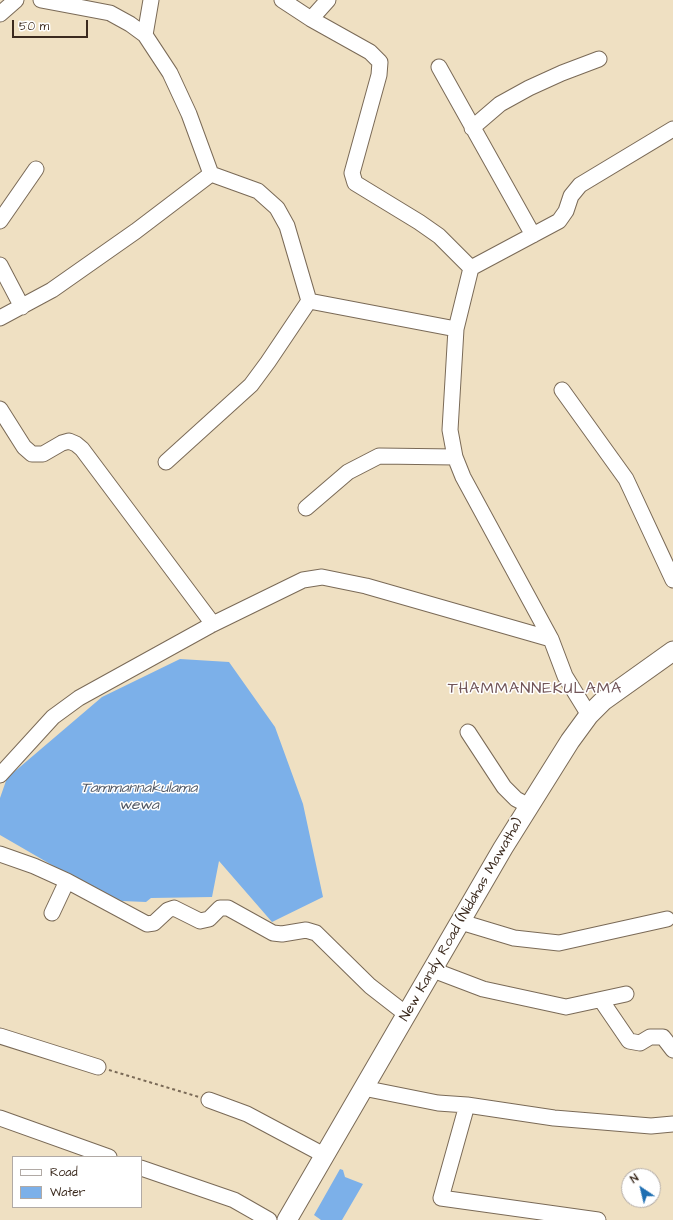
<!DOCTYPE html>
<html>
<head>
<meta charset="utf-8">
<style>
  body { margin:0 }
  #map { position:relative; width:673px; height:1220px; overflow:hidden; background:#efe0c2; font-family:"Architects Daughter",sans-serif }
  canvas { display:block }
  .legend { position:absolute; left:12px; top:1156px; width:130px; height:52px; box-sizing:border-box; background:#fff; border:1px solid #b1aaa5; margin:0; padding:5px 7px; list-style:none; font-size:12px; color:#3b2a1e }
  .legend li { display:flex; align-items:center; gap:8px; height:20px }
  .legend b { width:20px; border:1px solid #b1aaa5 }
  .north { position:absolute; left:621px; top:1168px; width:40px; height:40px; box-sizing:border-box; background:#fff; border:1px solid #b1aaa5; border-radius:50%; rotate:325deg; font-size:11px; font-weight:700; line-height:16px; text-align:center; color:#3b2a1e }
  .north::after { content:''; display:block; margin:auto; width:14px; height:18px; background:#1f6fb2; clip-path:polygon(50% 0,100% 100%,50% 72%,0 100%) }
  .scale { position:absolute; left:12px; top:20px; width:76px; height:18px; box-sizing:border-box; border:2px solid #3b2a1e; border-top:0; padding-left:5px; font-size:12px; line-height:14px; white-space:nowrap; color:#3b2a1e; -webkit-text-stroke:3px #fff; paint-order:stroke }
</style>
</head>
<body>
<div id="map">
<canvas width="673" height="1220"></canvas>
<ul class="legend">
<li><b style="height:5px;background:#fff"></b>Road</li>
<li><b style="height:11px;background:#7cb0e9"></b>Water</li>
</ul>
<div class="north">N</div>
<div class="scale">50 m</div>
</div>
<script>
const ctx = document.querySelector('canvas').getContext('2d');
ctx.lineJoin = 'round';
function paint(path, color) { ctx.fillStyle = color; ctx.fill(path, 'evenodd'); }
const shape = rows => new Path2D(rows.map(r => 'M' + r).join(''));
function strokePath(path, color, width, dash) { ctx.strokeStyle = color; ctx.lineWidth = width; ctx.lineCap = dash ? 'butt' : 'round'; ctx.setLineDash(dash || []); ctx.stroke(path); }
function label(font, color, halo, rows, align = 'center') {
  ctx.font = font + ' "Architects Daughter",sans-serif'; ctx.lineWidth = 3; ctx.setLineDash([]); ctx.textBaseline = 'middle'; ctx.strokeStyle = halo; ctx.fillStyle = color; for (const [text, x, y, turn = 0] of rows) {
    ctx.save(); ctx.translate(x, y); ctx.rotate((+turn || 0) * Math.PI / 180); ctx.textAlign = isNaN(turn) ? turn : align; if (halo) ctx.strokeText(text, 0, 0); ctx.fillText(text, 0, 0); ctx.restore();
  }
}
const water = shape([
  [180,659,229,662,275,727,303,804,323,897,272,922,219,861,212,897,151,898,146,902,122,901,83,883,0,835,0,798,7,778,102,697],
  [340,1169,343,1170,345,1177,363,1184,342,1220,321,1220,314,1215]
]);
const path = shape([
  [109,1070,199,1097]
]);
const minor = shape([
  [41,0,110,13,130,24,145,35,170,73,189,114,211,174,258,191,277,208,287,226,309,301,268,362,251,385,166,462],
  [282,0,311,19,370,52,380,62,379,75,352,173,355,183,419,222,439,236,471,268],
  [0,14,16,0],
  [311,19,328,0],
  [145,35,151,0],
  [439,67,533,235],
  [472,128,500,104,529,88,562,73,599,59],
  [0,221,36,169],
  [0,265,22,307],
  [309,301,456,329],
  [0,318,52,290,136,231,211,174],
  [562,390,626,479,673,580],
  [0,409,24,447,32,454,43,454,62,443,69,441,76,444,82,449,213,624],
  [306,508,348,472,379,456,455,457],
  [589,715,565,676,551,639,463,477,455,457,450,430,456,329,471,268,559,221,566,211,571,196,580,185,673,129],
  [468,732,504,787,516,799,529,806],
  [0,775,53,717,79,698,213,624,303,580,322,577,366,586,551,639],
  [0,854,34,866,67,881,147,924,154,923,168,910,174,908,200,921,209,919,220,908,228,908,273,933,282,934,306,930,316,933,370,986,406,1014],
  [52,913,67,881],
  [461,922,514,938,559,943,667,919],
  [433,970,483,989,566,1007,626,994],
  [601,1000,629,1041,640,1043,650,1037,663,1037,673,1050],
  [0,1036,98,1067],
  [363,1088,438,1103,467,1105,554,1118,651,1126,673,1124],
  [209,1100,247,1114,324,1155],
  [467,1105,441,1198,598,1220],
  [0,1118,109,1157],
  [141,1168,234,1200,269,1220]
]);
const major = shape([
  [287,1220,503,848,570,741,589,715,603,701,673,651]
]);
const streetNames = [
  ["New Kandy Road (Nidahas Mawatha)",462,920,-60]
];
const waterNames = [
  ["Tammannakulama",139,789],
  ["wewa",139,806]
];
const quarterNames = [
  ["THAMMANNEKULAMA",535,690]
];
paint(water, '#7cb0e9');
strokePath(minor, '#7a6a57', 17);
strokePath(major, '#7a6a57', 21);
strokePath(path, '#7a6a57', 2, [3, 3]);
strokePath(minor, '#fff', 15);
strokePath(major, '#fff', 19);
label('14px', '#3b2a1e', '#fff', streetNames);
label('italic 15px', '#525965', '#fff', waterNames);
ctx.letterSpacing = '1px';
label('16px', '#725659', '#fff', quarterNames);
ctx.letterSpacing = '0px';
</script>
</body>
</html>
